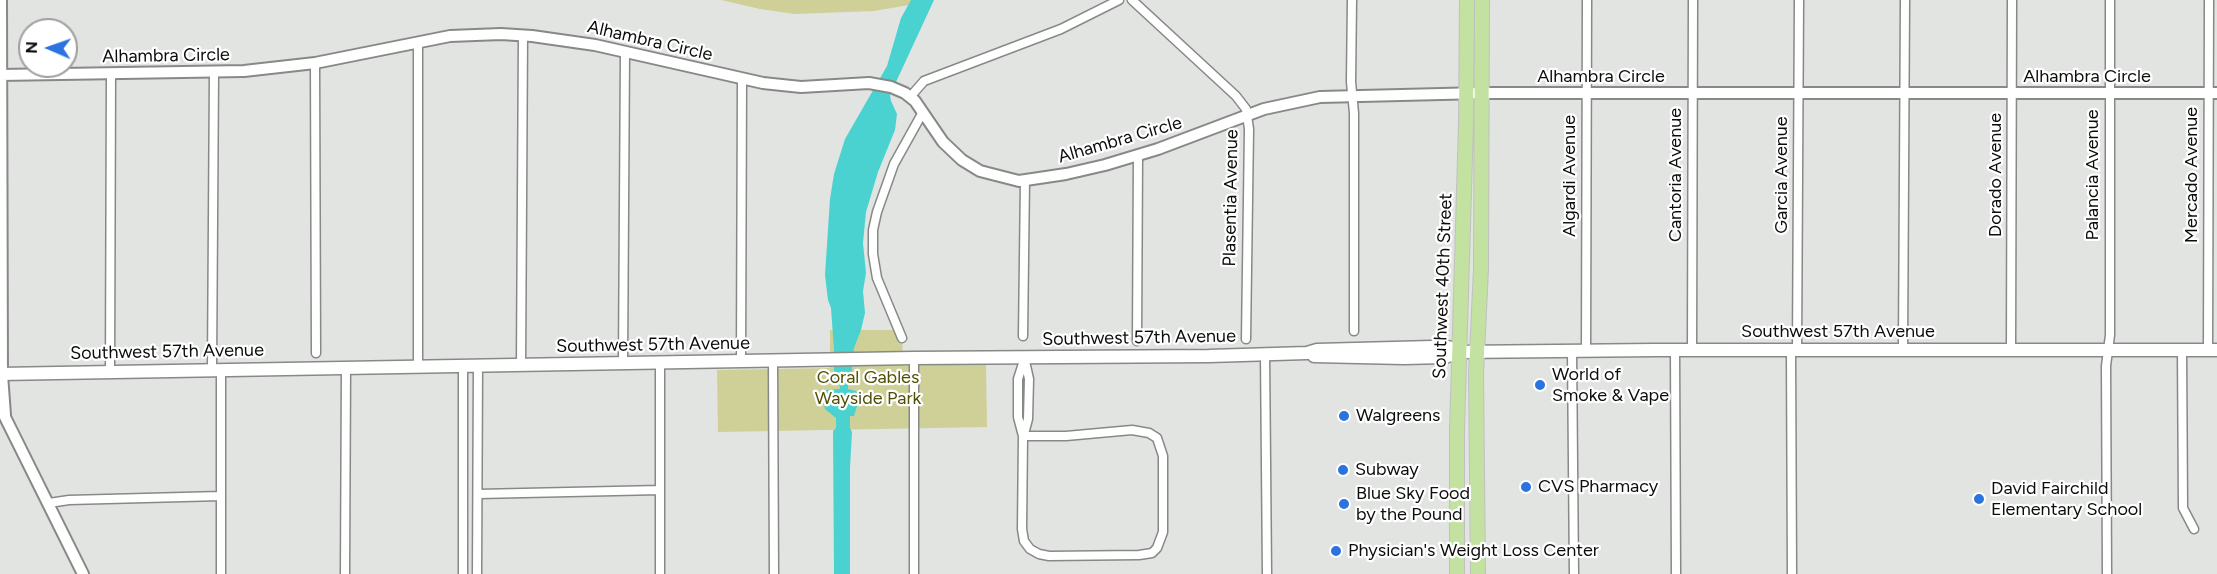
<!DOCTYPE html>
<html>
<head>
<meta charset="utf-8">
<style>
  body { margin:0 }
  #map { position:relative; width:2217px; height:574px; overflow:hidden; background:#e1e4e1; font-family:Figtree,sans-serif }
  canvas { display:block }
  .north { position:absolute; left:18px; top:18px; width:60px; height:60px; box-sizing:border-box; background:#fff; border:2px solid #9d9e9d; border-radius:50%; rotate:272deg; font-size:16px; font-weight:700; line-height:24px; text-align:center; color:#0b0c0b }
  .north::after { content:''; display:block; margin:auto; width:21px; height:27px; background:#2b74e0; clip-path:polygon(50% 0,100% 100%,50% 72%,0 100%) }
</style>
</head>
<body>
<div id="map">
<canvas width="2217" height="574"></canvas>
<div class="north">N</div>
</div>
<script>
const ctx = document.querySelector('canvas').getContext('2d');
ctx.lineJoin = 'round';
function paint(path, color) { ctx.fillStyle = color; ctx.fill(path, 'evenodd'); }
const shape = rows => new Path2D(rows.map(r => 'M' + r).join(''));
function strokePath(path, color, width, dash) { ctx.strokeStyle = color; ctx.lineWidth = width; ctx.lineCap = dash ? 'butt' : 'round'; ctx.setLineDash(dash || []); ctx.stroke(path); }
function label(font, color, halo, rows, align = 'center') {
  ctx.font = font + ' Figtree,sans-serif'; ctx.lineWidth = 4.5; ctx.setLineDash([]); ctx.textBaseline = 'middle'; ctx.strokeStyle = halo; ctx.fillStyle = color; for (const [text, x, y, turn = 0] of rows) {
    ctx.save(); ctx.translate(x, y); ctx.rotate((+turn || 0) * Math.PI / 180); ctx.textAlign = isNaN(turn) ? turn : align; if (halo) ctx.strokeText(text, 0, 0); ctx.fillText(text, 0, 0); ctx.restore();
  }
}
const green = shape([
  [721,0,921,0,909,5,874,11,795,14,760,9],
  [830,330,902,330,903,366,986,363,987,427,718,432,717,370,830,368]
]);
const water = shape([
  [911,0,934,0,890,95,891,101,897,114,895,130,878,172,866,212,863,243,866,273,863,291,865,313,861,330,854,348,851,380,848,382,848,389,856,391,860,397,854,416,850,416,850,428,852,432,850,468,850,574,834,574,833,431,836,428,836,418,825,409,823,402,825,390,840,389,839,382,828,382,834,372,834,350,831,308,828,300,825,275,830,199,834,174,845,139,887,66,901,18]
]);
const minor = shape([
  [1132,0,1236,96,1246,109,1249,129,1246,339],
  [1352,0,1351,82,1354,113,1354,331],
  [315,63,316,353],
  [910,97,924,81,1061,29,1119,0],
  [1023,336,1025,180],
  [902,338,877,278,873,254,873,230,877,212,894,164,923,112],
  [1137,341,1138,155],
  [1903,349,1905,0],
  [1675,350,1676,574],
  [1692,350,1693,0],
  [1791,350,1792,574],
  [1797,350,1799,0],
  [2011,350,2012,0],
  [2182,350,2183,508,2194,529],
  [2208,350,2209,0],
  [1572,351,1574,574],
  [1586,351,1587,0],
  [1265,353,1267,574],
  [914,358,914,574],
  [741,361,742,79],
  [773,361,774,574],
  [623,363,625,51],
  [521,365,523,35],
  [418,366,418,42],
  [212,369,214,72],
  [221,369,221,574],
  [110,371,111,73],
  [1132,430,1149,433,1157,438,1163,456,1163,532,1157,548,1152,553,1139,555,1049,556,1039,554,1030,549,1024,541,1022,529,1023,436,1066,436,1132,430],
  [1024,434,1028,419,1029,379,1025,361],
  [1023,436,1018,417,1018,379,1025,357],
  [478,494,660,490],
  [49,503,69,500,221,496],
  [345,574,346,367],
  [463,574,463,366],
  [477,574,478,365],
  [660,574,660,362],
  [2107,574,2106,366,2110,335,2110,0]
]);
const tertiary = shape([
  [1,0,2,374,5,415],
  [0,75,244,71,315,63,450,36,501,34,532,36,595,45,763,83,801,87,869,83,891,87,905,93,915,101,943,142,962,160,980,171,1019,181,1066,174,1105,165,1158,149,1264,109,1320,97,1482,93,2217,93],
  [2,411,83,574]
]);
const secondary = shape([
  [1314,356,1404,358,1445,357,1459,352,1655,350,2217,350],
  [0,374,914,358,1209,356,1307,353,1317,350,1432,347,1448,347,1459,352]
]);
const primary = shape([
  [1457,574,1457,430,1466,124,1467,0],
  [1478,574,1476,373,1481,269,1482,0]
]);
const markers = [
  [1540,385,6,"#2b74e0"],
  [1344,416,6,"#2b74e0"],
  [1343,470,6,"#2b74e0"],
  [1526,487,6,"#2b74e0"],
  [1979,499,6,"#2b74e0"],
  [1344,504,6,"#2b74e0"],
  [1336,551,6,"#2b74e0"]
];
const streetNames = [
  ["Alhambra Circle",650,41,13],
  ["Alhambra Circle",166,56,-1],
  ["Alhambra Circle",1601,77],
  ["Alhambra Circle",2087,77],
  ["Alhambra Circle",1120,140,-16],
  ["Cantoria Avenue",1676,175,-90],
  ["Garcia Avenue",1782,175,-90],
  ["Dorado Avenue",1996,175,-90],
  ["Palancia Avenue",2093,175,-90],
  ["Mercado Avenue",2192,175,-90],
  ["Algardi Avenue",1570,176,-90],
  ["Plasentia Avenue",1231,198,-89],
  ["Southwest 40th Street",1443,286,-88],
  ["Southwest 57th Avenue",1838,332],
  ["Southwest 57th Avenue",1139,338,-1],
  ["Southwest 57th Avenue",653,345,-1],
  ["Southwest 57th Avenue",167,352,-1]
];
const poiNames = [
  ["World of",1552,375],
  ["Smoke & Vape",1552,396],
  ["Walgreens",1356,416],
  ["Subway",1355,470],
  ["CVS Pharmacy",1538,487],
  ["David Fairchild",1991,489],
  ["Elementary School",1991,510],
  ["Blue Sky Food",1356,494],
  ["by the Pound",1356,515],
  ["Physician's Weight Loss Center",1348,551]
];
const parkNames = [
  ["Coral Gables",868,378],
  ["Wayside Park",868,399]
];
paint(green, '#cfd097');
paint(water, '#4ad2d1');
strokePath(minor, '#878987', 11);
strokePath(tertiary, '#878987', 14);
strokePath(secondary, '#878987', 15);
strokePath(primary, '#c0c0c0', 16);
strokePath(minor, '#fff', 8);
strokePath(tertiary, '#fff', 10);
strokePath(secondary, '#fff', 12);
strokePath(primary, '#c3e2a1', 14);
for (const [x, y, r, color] of markers) { const dot = new Path2D(); dot.arc(x, y, r, 0, 2 * Math.PI); ctx.fillStyle = color; ctx.fill(dot); strokePath(dot, '#fff', 2); }
label('18px', '#0b0c0b', '#fff', streetNames);
label('18px', '#0b0c0b', '#fff', poiNames, 'left');
label('18px', '#514f05', '#fff', parkNames);
</script>
</body>
</html>
